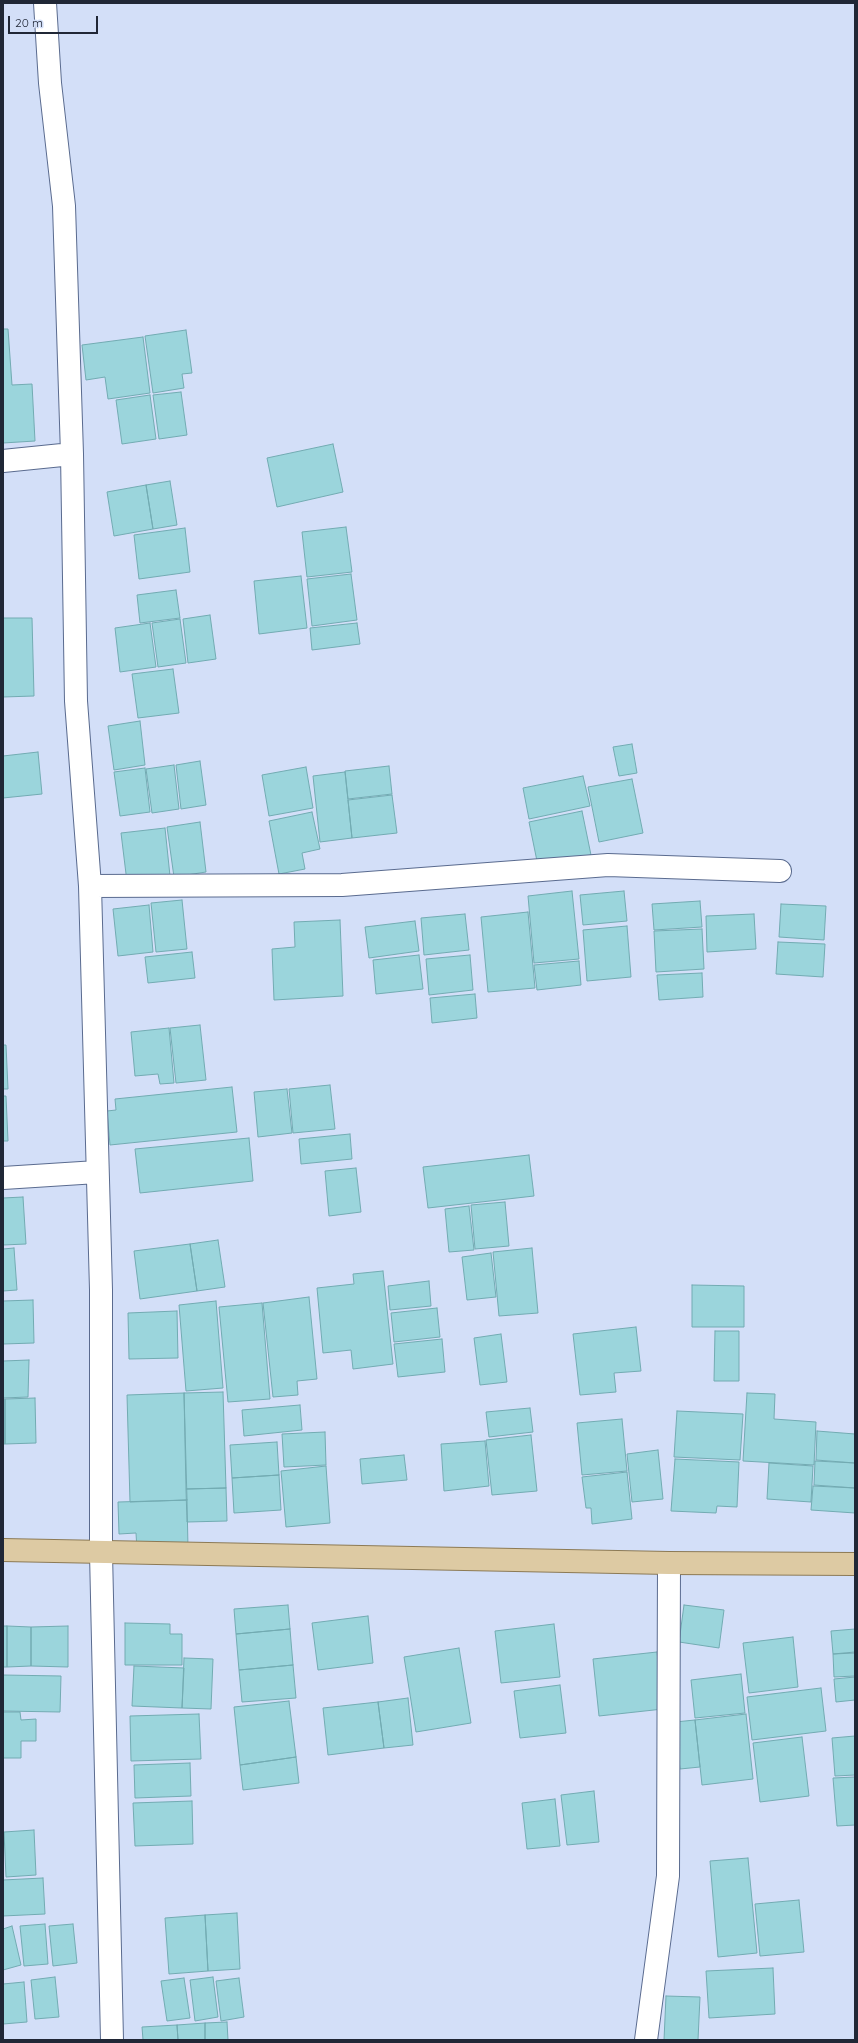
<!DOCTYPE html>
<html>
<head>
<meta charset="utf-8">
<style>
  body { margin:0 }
  #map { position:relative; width:858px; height:2043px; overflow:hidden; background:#d3dff8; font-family:Quicksand,sans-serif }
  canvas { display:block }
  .frame { position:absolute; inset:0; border:4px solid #202736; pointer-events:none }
  .scale { position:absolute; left:8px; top:16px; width:90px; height:18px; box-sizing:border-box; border:2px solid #202736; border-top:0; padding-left:5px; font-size:12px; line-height:14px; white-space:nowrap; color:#202736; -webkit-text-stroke:3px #d3dff8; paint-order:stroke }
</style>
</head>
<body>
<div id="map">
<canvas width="858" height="2043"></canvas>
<div class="frame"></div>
<div class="scale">20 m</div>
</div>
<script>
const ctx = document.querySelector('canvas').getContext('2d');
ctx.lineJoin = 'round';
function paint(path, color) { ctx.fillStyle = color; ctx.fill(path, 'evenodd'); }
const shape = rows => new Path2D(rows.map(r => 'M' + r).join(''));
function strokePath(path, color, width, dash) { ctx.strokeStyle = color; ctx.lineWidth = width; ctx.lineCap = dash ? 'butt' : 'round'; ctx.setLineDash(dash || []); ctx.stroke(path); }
const building = shape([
  [3,329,8,329,12,385,32,384,35,441,3,443,3,329],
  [186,330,192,373,182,374,184,388,153,393,145,336,186,330],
  [143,337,150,393,108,399,105,377,86,380,82,345,143,337],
  [181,392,187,435,159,439,153,395,181,392],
  [150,395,156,439,122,444,116,400,150,395],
  [333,444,343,492,277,507,267,458,333,444],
  [170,481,177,525,153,529,146,485,170,481],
  [146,485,153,529,114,536,107,492,146,485],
  [346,527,352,572,307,577,302,532,346,527],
  [185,528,190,572,139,579,134,535,185,528],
  [351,574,357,620,312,626,307,579,351,574],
  [301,576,307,628,259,634,254,581,301,576],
  [176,590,180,618,140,623,137,595,176,590],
  [210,615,216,659,188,663,183,619,210,615],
  [3,618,32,618,34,696,3,697,3,618],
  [180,619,186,663,158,667,152,623,180,619],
  [150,623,156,667,120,672,115,628,150,623],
  [357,623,360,644,312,650,310,628,357,623],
  [173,669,179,713,138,718,132,674,173,669],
  [140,721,145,765,114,770,108,726,140,721],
  [632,744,637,773,619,776,613,747,632,744],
  [38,752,42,794,3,798,3,756,38,752],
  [200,761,206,805,181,809,176,765,200,761],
  [174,765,179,809,152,813,146,769,174,765],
  [389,766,392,794,348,799,345,771,389,766],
  [306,767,313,808,269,816,262,775,306,767],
  [145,768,150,812,120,816,114,772,145,768],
  [345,772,352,838,320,842,313,776,345,772],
  [583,776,590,806,529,819,523,788,583,776],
  [632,779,643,833,599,842,588,787,632,779],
  [392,795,397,833,352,838,348,800,392,795],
  [582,811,591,855,538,866,529,822,582,811],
  [312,812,320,849,302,853,305,869,279,874,269,821,312,812],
  [200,822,206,872,174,877,167,827,200,822],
  [165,828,170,876,127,882,121,833,165,828],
  [572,891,579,959,534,963,528,896,572,891],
  [624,891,627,921,583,925,580,895,624,891],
  [182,900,187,949,156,952,151,903,182,900],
  [700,901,702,927,654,930,652,904,700,901],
  [781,904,826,906,824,940,779,937,781,904],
  [149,905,153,952,118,956,113,909,149,905],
  [528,912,535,988,488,992,481,917,528,912],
  [465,914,469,950,424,955,421,918,465,914],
  [754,914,756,949,707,952,706,916,754,914],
  [340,920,343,996,274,1000,272,949,295,947,294,922,340,920],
  [415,921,419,951,369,958,365,927,415,921],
  [627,926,631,977,587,981,583,930,627,926],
  [702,929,704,969,656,972,654,931,702,929],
  [778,942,825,944,823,977,776,974,778,942],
  [192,952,195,978,148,983,145,957,192,952],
  [419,955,423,989,376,994,373,960,419,955],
  [470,955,473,990,429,995,426,959,470,955],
  [579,961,581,985,537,990,534,965,579,961],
  [702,973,703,997,659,1000,657,975,702,973],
  [475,994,477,1018,432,1023,430,998,475,994],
  [200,1025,206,1080,176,1083,170,1028,200,1025],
  [169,1028,174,1083,160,1084,158,1074,135,1076,131,1032,169,1028],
  [3,1045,6,1045,8,1089,3,1089,3,1045],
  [330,1085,335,1129,293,1133,289,1089,330,1085],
  [232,1087,237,1132,110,1145,107,1111,116,1110,115,1099,232,1087],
  [287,1089,292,1133,258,1137,254,1092,287,1089],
  [3,1096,6,1096,8,1141,3,1141,3,1096],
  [350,1134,352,1159,301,1164,299,1139,350,1134],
  [249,1138,253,1181,140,1193,135,1149,249,1138],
  [529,1155,534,1196,428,1208,423,1167,529,1155],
  [356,1168,361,1212,329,1216,325,1171,356,1168],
  [23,1197,26,1244,3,1245,3,1198,23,1197],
  [505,1202,509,1246,475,1249,471,1205,505,1202],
  [469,1206,474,1250,449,1252,445,1209,469,1206],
  [218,1240,225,1287,197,1291,190,1244,218,1240],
  [190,1244,197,1291,140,1299,134,1251,190,1244],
  [14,1248,17,1290,3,1291,3,1249,14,1248],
  [532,1248,538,1313,499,1316,493,1252,532,1248],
  [491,1253,496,1297,467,1300,462,1257,491,1253],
  [383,1271,393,1364,353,1369,351,1350,323,1353,317,1288,354,1284,353,1274,383,1271],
  [429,1281,431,1306,390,1310,388,1286,429,1281],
  [692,1285,744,1286,744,1327,692,1327,692,1285],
  [309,1297,317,1379,297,1381,298,1395,273,1397,263,1303,309,1297],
  [33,1300,34,1343,3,1344,3,1301,33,1300],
  [216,1301,223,1388,186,1391,179,1305,216,1301],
  [262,1303,270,1399,228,1402,219,1307,262,1303],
  [437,1308,440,1337,394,1342,391,1313,437,1308],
  [177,1311,178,1358,129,1359,128,1313,177,1311],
  [636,1327,641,1371,614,1373,616,1392,580,1395,573,1334,636,1327],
  [715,1331,739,1331,739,1381,714,1381,715,1331],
  [501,1334,507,1382,480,1385,474,1338,501,1334],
  [442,1339,445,1372,398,1377,394,1344,442,1339],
  [29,1360,28,1397,3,1398,3,1361,29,1360],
  [223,1392,226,1488,186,1489,184,1393,223,1392],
  [184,1393,187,1500,130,1502,127,1395,184,1393],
  [747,1393,775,1394,774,1419,816,1422,814,1465,743,1461,747,1393],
  [35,1398,36,1443,5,1444,5,1399,35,1398],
  [3,1399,5,1399,5,1444,3,1444,3,1399],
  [300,1405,302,1430,244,1436,242,1410,300,1405],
  [530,1408,533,1432,489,1437,486,1412,530,1408],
  [677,1411,743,1414,740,1460,674,1457,677,1411],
  [622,1419,627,1471,582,1475,577,1423,622,1419],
  [817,1431,855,1434,855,1463,816,1460,817,1431],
  [325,1432,326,1465,284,1467,282,1434,325,1432],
  [531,1435,537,1491,492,1495,486,1440,531,1435],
  [485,1441,489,1486,444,1491,441,1444,485,1441],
  [277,1442,279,1475,232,1478,230,1445,277,1442],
  [658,1450,663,1499,632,1502,627,1454,658,1450],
  [404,1455,407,1480,362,1484,360,1459,404,1455],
  [675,1459,739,1462,737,1507,717,1506,716,1513,671,1511,675,1459],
  [815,1461,855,1463,855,1488,814,1485,815,1461],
  [769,1463,813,1466,811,1502,767,1499,769,1463],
  [326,1466,330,1523,286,1527,281,1471,326,1466],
  [627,1472,632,1519,592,1524,591,1508,586,1508,582,1477,627,1472],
  [279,1475,281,1510,234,1513,232,1478,279,1475],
  [813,1486,855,1488,855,1513,811,1510,813,1486],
  [226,1488,227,1521,187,1522,186,1489,226,1488],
  [187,1500,188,1548,137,1550,136,1533,119,1534,118,1502,187,1500],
  [288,1605,290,1629,236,1634,234,1609,288,1605],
  [684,1605,724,1610,719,1648,679,1642,684,1605],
  [368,1616,373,1663,318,1670,312,1623,368,1616],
  [125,1623,170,1624,170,1634,182,1634,182,1665,125,1665,125,1623],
  [554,1624,560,1677,501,1683,495,1631,554,1624],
  [3,1626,7,1626,7,1667,3,1667,3,1626],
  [7,1626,31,1627,31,1666,7,1667,7,1626],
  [68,1626,68,1667,31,1666,31,1627,68,1626],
  [290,1629,293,1665,239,1670,236,1634,290,1629],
  [855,1629,855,1652,833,1654,831,1631,855,1629],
  [793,1637,798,1687,749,1693,743,1643,793,1637],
  [459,1648,471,1723,416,1732,404,1657,459,1648],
  [657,1652,663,1709,599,1716,593,1659,657,1652],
  [855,1653,855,1676,834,1677,833,1654,855,1653],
  [184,1658,213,1659,211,1709,182,1708,184,1658],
  [293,1665,296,1698,242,1702,239,1670,293,1665],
  [134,1666,184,1668,182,1708,132,1706,134,1666],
  [741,1674,745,1713,695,1718,691,1680,741,1674],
  [3,1675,61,1676,60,1712,3,1711,3,1675],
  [855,1677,855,1700,836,1702,834,1679,855,1677],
  [560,1685,566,1733,520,1738,514,1691,560,1685],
  [821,1688,826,1731,752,1740,747,1697,821,1688],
  [408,1698,413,1745,384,1748,378,1702,408,1698],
  [289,1701,296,1757,240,1765,234,1707,289,1701],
  [378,1702,384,1748,328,1755,323,1708,378,1702],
  [3,1712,20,1712,21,1720,36,1719,36,1741,21,1741,21,1758,3,1758,3,1712],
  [199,1714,201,1759,131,1761,130,1716,199,1714],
  [746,1714,753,1779,702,1785,695,1720,746,1714],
  [695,1720,700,1767,680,1769,675,1722,695,1720],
  [855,1736,855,1775,835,1776,832,1738,855,1736],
  [802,1737,809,1796,760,1802,753,1743,802,1737],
  [296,1757,299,1783,243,1790,240,1765,296,1757],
  [190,1763,191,1796,135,1798,134,1765,190,1763],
  [855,1777,855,1825,837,1826,833,1778,855,1777],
  [594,1791,599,1842,567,1845,561,1795,594,1791],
  [555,1799,560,1846,527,1849,522,1803,555,1799],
  [192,1801,193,1844,135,1846,133,1803,192,1801],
  [34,1830,36,1875,6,1877,4,1832,34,1830],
  [748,1858,757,1953,718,1957,710,1861,748,1858],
  [43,1878,45,1914,3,1916,3,1880,43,1878],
  [799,1900,804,1952,760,1956,755,1904,799,1900],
  [237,1913,240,1969,208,1971,205,1915,237,1913],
  [205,1915,208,1971,169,1974,165,1918,205,1915],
  [45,1924,48,1964,24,1966,20,1926,45,1924],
  [73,1924,77,1963,53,1966,49,1926,73,1924],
  [12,1926,21,1965,3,1970,3,1929,12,1926],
  [773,1968,775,2014,709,2018,706,1971,773,1968],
  [55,1977,59,2017,35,2019,31,1980,55,1977],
  [213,1977,218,2017,195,2021,190,1980,213,1977],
  [184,1978,190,2018,167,2021,161,1981,184,1978],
  [239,1978,244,2017,221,2021,216,1981,239,1978],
  [24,1982,27,2022,3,2024,3,1984,24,1982],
  [666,1996,700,1997,698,2040,664,2040,666,1996],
  [227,2022,228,2040,205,2040,205,2023,227,2022],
  [205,2023,205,2040,178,2040,177,2025,205,2023],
  [177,2025,178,2040,143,2040,142,2027,177,2025]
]);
const minor = shape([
  [45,3,50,83,64,206,72,454,76,701,90,886,101,1290,101,1553,112,2040],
  [3,461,72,454],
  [90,886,342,885,608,865,780,871],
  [3,1178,97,1172],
  [646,2040,668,1876,669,1563]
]);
const major = shape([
  [3,1550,669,1563,855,1564]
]);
paint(building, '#9bd5dc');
strokePath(building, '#72abb2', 1);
strokePath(minor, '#5a6b8f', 24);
strokePath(major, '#8c7a55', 24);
strokePath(minor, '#fff', 22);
strokePath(major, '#ddcaa3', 22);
</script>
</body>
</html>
